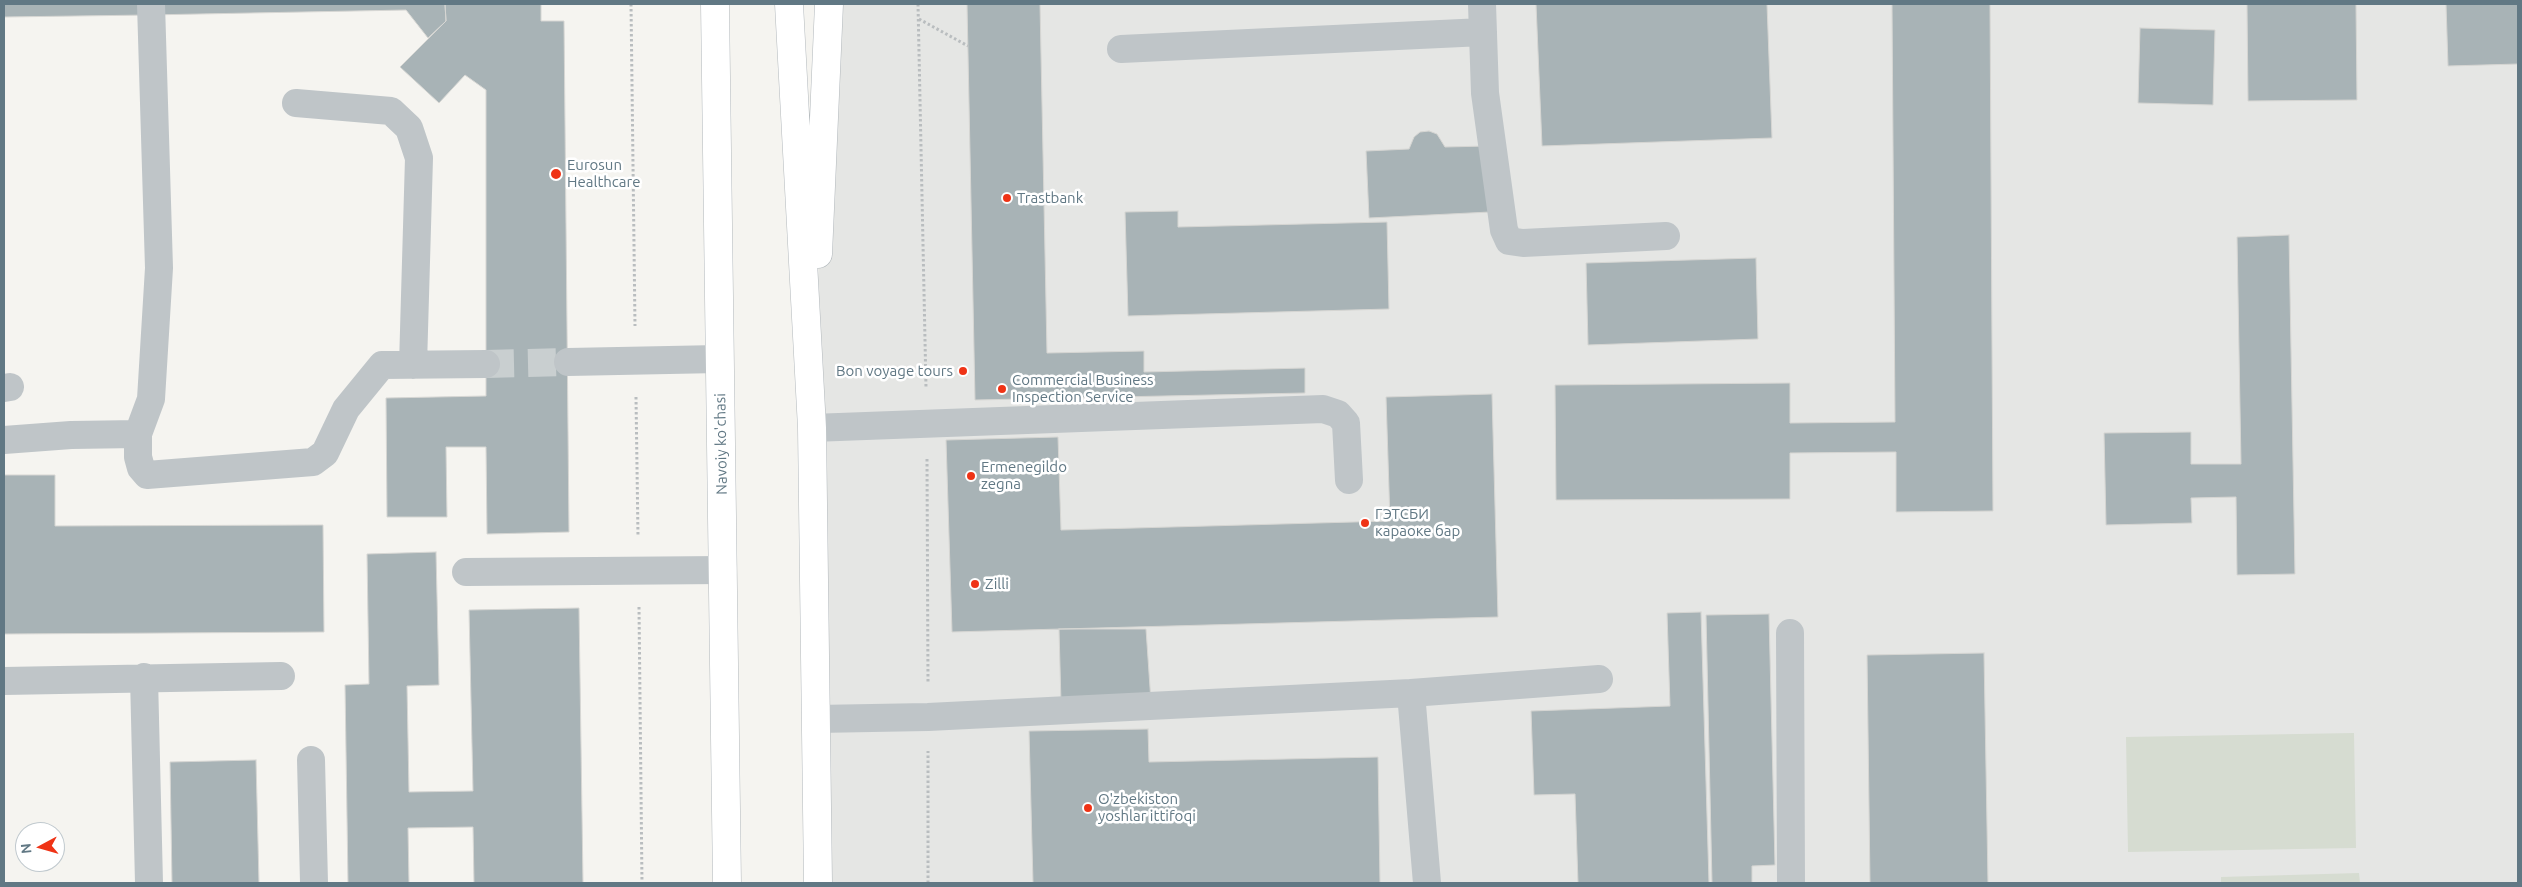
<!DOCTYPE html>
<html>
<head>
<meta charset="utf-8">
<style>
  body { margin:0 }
  #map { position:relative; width:2522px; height:887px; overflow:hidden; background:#f5f4f0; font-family:Ubuntu,sans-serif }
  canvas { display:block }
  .frame { position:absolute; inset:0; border:5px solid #617884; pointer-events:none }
  .north { position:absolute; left:15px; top:822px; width:50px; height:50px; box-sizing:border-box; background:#fff; border:1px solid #c0c9ce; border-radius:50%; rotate:264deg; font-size:14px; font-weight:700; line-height:20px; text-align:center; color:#617884 }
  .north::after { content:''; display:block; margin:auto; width:18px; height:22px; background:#ef3316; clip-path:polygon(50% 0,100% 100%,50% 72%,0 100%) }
</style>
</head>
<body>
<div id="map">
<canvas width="2522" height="887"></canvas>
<div class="frame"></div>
<div class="north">N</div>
</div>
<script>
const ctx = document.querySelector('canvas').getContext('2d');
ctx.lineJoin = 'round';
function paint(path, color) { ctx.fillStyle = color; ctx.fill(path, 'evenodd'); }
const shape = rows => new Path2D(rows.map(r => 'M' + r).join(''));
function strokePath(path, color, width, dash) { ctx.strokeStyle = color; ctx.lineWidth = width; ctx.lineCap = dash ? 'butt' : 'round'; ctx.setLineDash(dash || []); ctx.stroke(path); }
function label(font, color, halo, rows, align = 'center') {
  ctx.font = font + ' Ubuntu,sans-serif'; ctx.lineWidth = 5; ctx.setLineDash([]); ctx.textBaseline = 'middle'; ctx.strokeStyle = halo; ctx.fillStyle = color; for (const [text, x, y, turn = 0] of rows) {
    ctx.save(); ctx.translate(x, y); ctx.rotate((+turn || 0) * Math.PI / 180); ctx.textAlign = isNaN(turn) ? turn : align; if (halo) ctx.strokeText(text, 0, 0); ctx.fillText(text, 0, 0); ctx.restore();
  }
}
const built = shape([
  [829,4,2518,4,2518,883,818,883,812,428]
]);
const green = shape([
  [2354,733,2356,848,2128,852,2126,737],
  [2359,873,2360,883,2221,883,2221,877]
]);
const building = shape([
  [4,4,147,4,147,15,4,17,4,4],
  [147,4,445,4,446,21,428,38,406,10,147,15,147,4],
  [445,4,541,4,541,21,564,21,569,532,487,534,486,447,446,447,447,517,387,517,386,398,486,396,486,90,465,75,439,103,400,67,446,21,445,4],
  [967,4,1040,4,1047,353,1144,351,1144,372,1305,368,1305,393,975,400,967,4],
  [1536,4,1767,4,1772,138,1542,146,1536,4],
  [1892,4,1990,4,1993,511,1896,512,1896,452,1790,453,1790,499,1556,500,1555,385,1790,383,1790,423,1895,422,1892,4],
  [2247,4,2356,4,2357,100,2248,101,2247,4],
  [2446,4,2518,4,2518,64,2448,66,2446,4],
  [2140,28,2215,30,2213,105,2138,103,2140,28],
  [1429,131,1437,134,1445,147,1487,146,1490,212,1369,218,1366,151,1409,149,1414,137,1420,132,1429,131],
  [1178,211,1178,227,1387,222,1389,309,1128,316,1125,212,1178,211],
  [2289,235,2295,574,2237,575,2236,497,2191,498,2192,523,2106,525,2104,433,2191,432,2191,464,2241,464,2237,237,2289,235],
  [1756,258,1758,339,1588,345,1586,263,1756,258],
  [1492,394,1498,617,952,632,946,440,1058,437,1061,530,1390,521,1386,397,1492,394],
  [4,475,55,475,55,526,323,525,324,632,4,634,4,475],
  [436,552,439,685,407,686,409,792,473,791,469,610,579,608,583,883,474,883,473,827,408,828,409,883,348,883,345,685,369,684,367,554,436,552],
  [1701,612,1709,883,1578,883,1575,794,1534,795,1531,711,1670,706,1667,613,1701,612],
  [1769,614,1775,865,1752,866,1752,883,1712,883,1706,615,1769,614],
  [1059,629,1146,629,1151,702,1061,703,1059,629],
  [1984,653,1988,883,1870,883,1867,655,1984,653],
  [1148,729,1149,762,1378,757,1380,883,1033,883,1029,731,1148,729],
  [256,760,259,883,172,883,170,762,256,760]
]);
const minorTunnel = shape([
  [486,364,568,362]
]);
const path = shape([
  [631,4,635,326],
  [918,4,926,388],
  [919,19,968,46],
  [636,397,638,536],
  [927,459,928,683],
  [639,607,642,883],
  [928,883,928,751]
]);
const minor = shape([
  [1482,4,1485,93,1504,230,1509,241,1523,243,1666,236],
  [1121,49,1483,32],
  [296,103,391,111,409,128,419,158,413,365],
  [568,362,719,359],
  [4,388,10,387],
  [812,428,1323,409,1338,414,1346,423,1349,480],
  [138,434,138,457,141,468,147,475,313,462,325,453,346,409,382,365,486,364],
  [4,440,71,435,138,434,151,399,159,268,151,4],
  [466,572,723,570],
  [1790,633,1791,883],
  [144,677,149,883],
  [4,681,281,676],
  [1411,693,1599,679],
  [816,719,928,717,1411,693,1427,883],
  [311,760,314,883]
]);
const major = shape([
  [715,4,727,883],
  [789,4,812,428,818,883],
  [818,254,829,4]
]);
const markers = [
  [556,174,6,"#ef3316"],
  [1007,198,5,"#ef3316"],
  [963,371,5,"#ef3316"],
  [1002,389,5,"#ef3316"],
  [971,476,5,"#ef3316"],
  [1365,523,5,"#ef3316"],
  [975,584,5,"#ef3316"],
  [1088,808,5,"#ef3316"]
];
const poiNames = [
  ["Eurosun",567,165],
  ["Healthcare",567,182],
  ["Trastbank",1017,198],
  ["Bon voyage tours",953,371,"right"],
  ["Commercial Business",1012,380],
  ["Inspection Service",1012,397],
  ["Ermenegildo",981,467],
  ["zegna",981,484],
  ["ГЭТСБИ",1375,514],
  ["караоке бар",1375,531],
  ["Zilli",985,584],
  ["O'zbekiston",1098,799],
  ["yoshlar ittifoqi",1098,816]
];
const streetNames = [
  ["Navoiy ko'chasi",721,444,-91]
];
paint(built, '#e5e6e4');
paint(green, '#d6dcd1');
paint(building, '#a8b3b6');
strokePath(building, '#d6d6d3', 1);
strokePath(minorTunnel, '#c9cfd0', 28, [28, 14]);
strokePath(major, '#b2b8bc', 29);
strokePath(path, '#b9bdbf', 3, [2.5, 2.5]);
strokePath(minor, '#bfc5c8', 28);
strokePath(major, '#fff', 28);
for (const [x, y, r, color] of markers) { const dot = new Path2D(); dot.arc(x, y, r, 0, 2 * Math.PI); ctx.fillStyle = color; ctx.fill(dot); strokePath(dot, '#fff', 2); }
label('15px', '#617884', '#fff', poiNames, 'left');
label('15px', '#617884', '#fff', streetNames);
</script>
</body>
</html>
